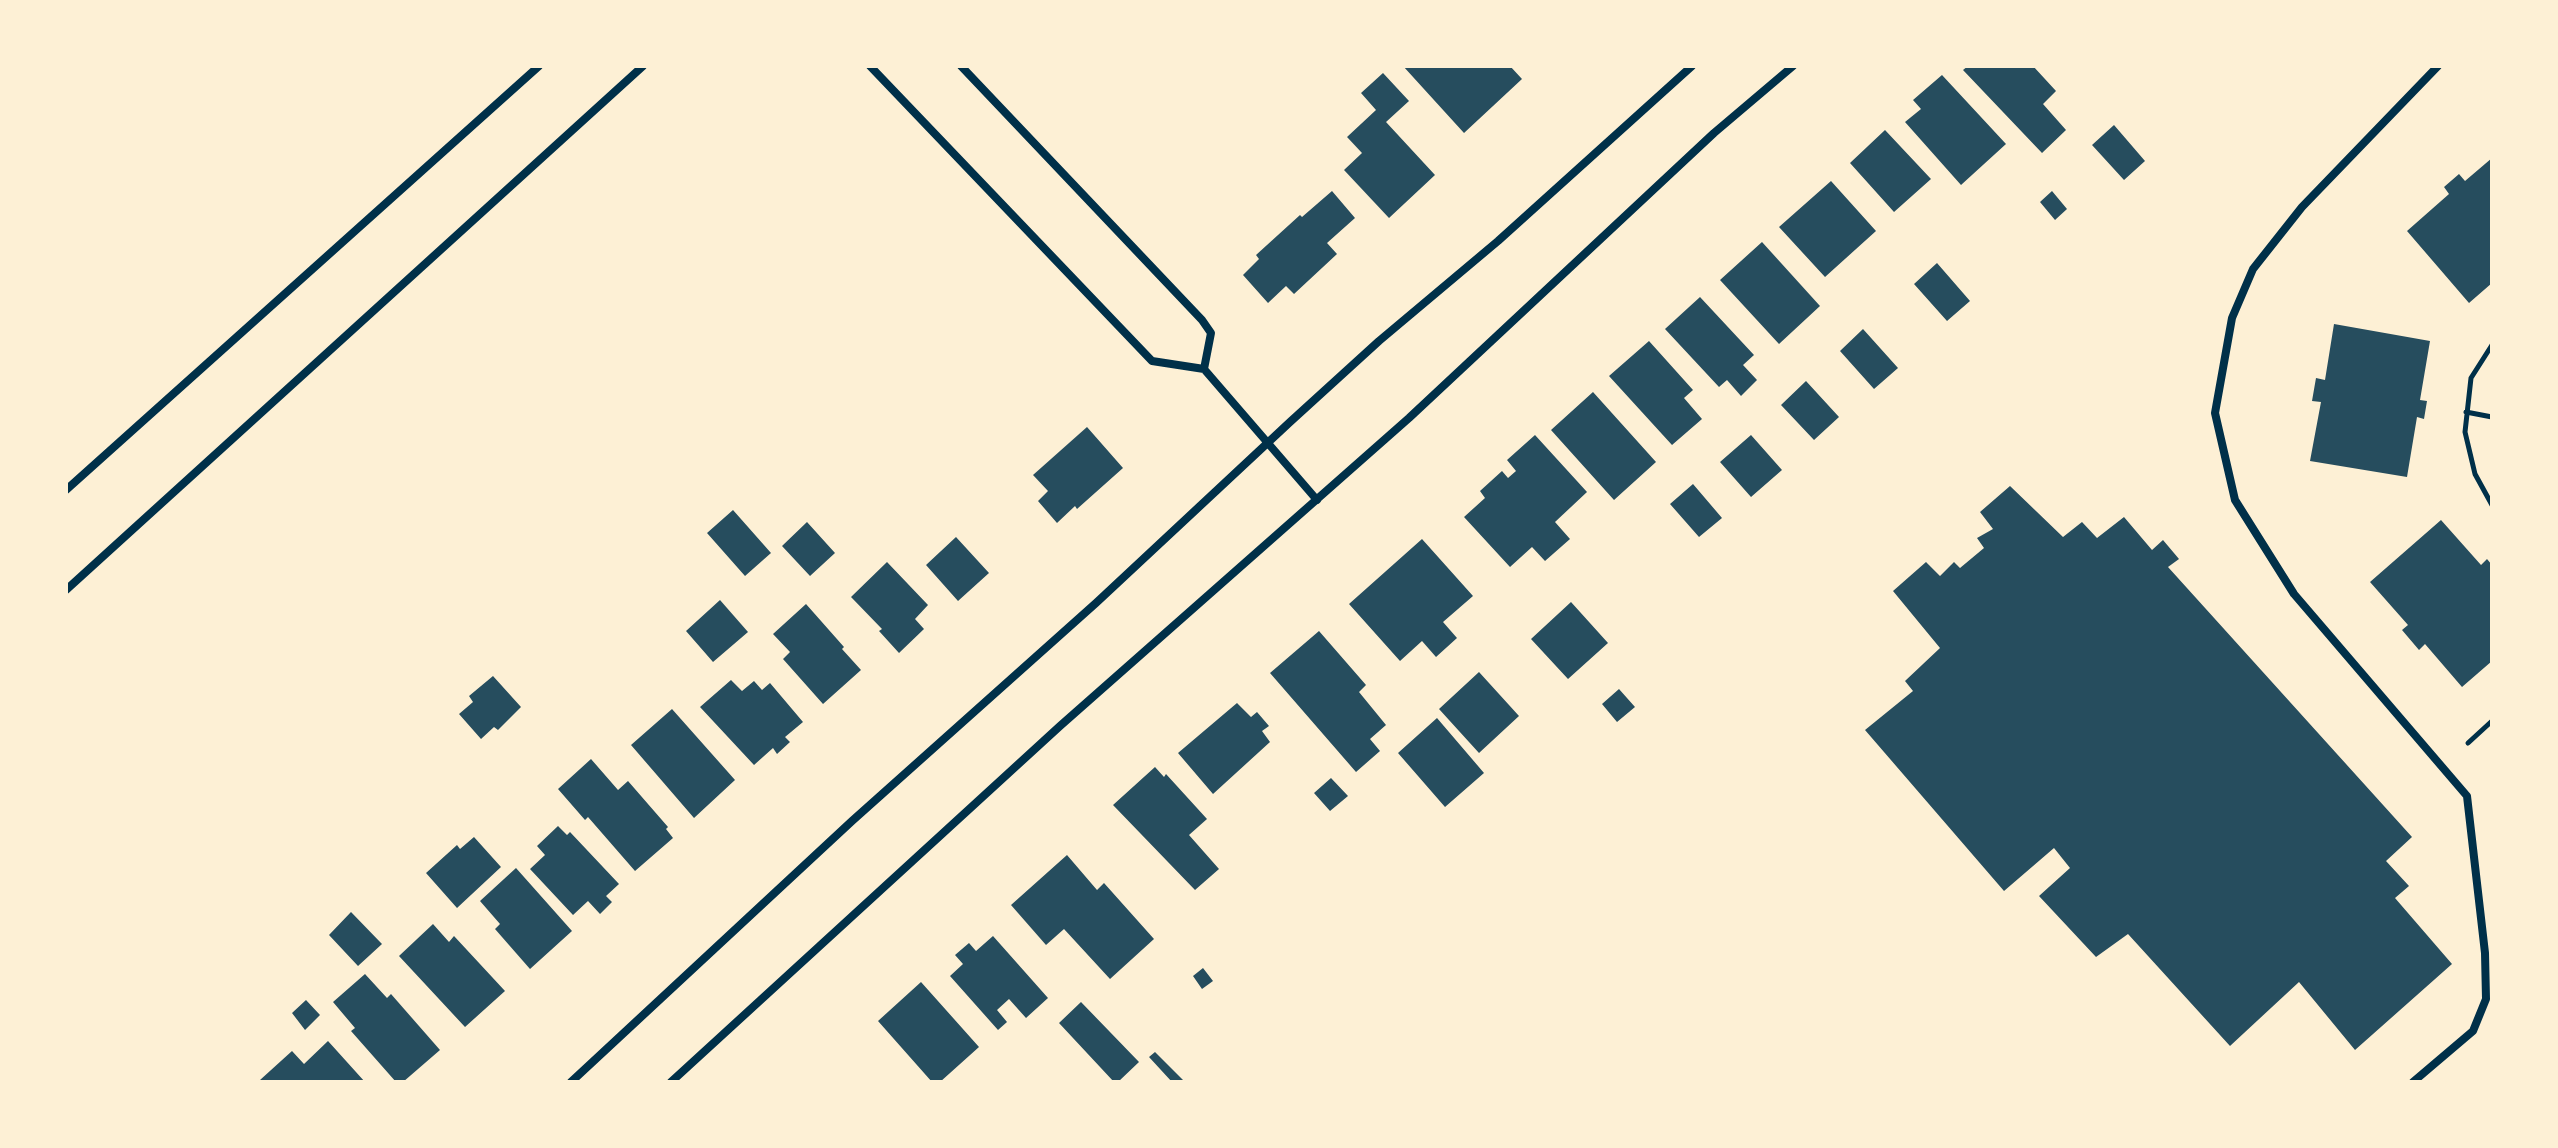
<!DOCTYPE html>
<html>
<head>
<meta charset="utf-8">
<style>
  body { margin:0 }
  #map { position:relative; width:2558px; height:1148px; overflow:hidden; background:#fdf0d5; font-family:Barlow,sans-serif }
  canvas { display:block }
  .frame { position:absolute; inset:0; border:68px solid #fdf0d5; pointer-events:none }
</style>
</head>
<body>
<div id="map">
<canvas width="2558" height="1148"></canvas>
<div class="frame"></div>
</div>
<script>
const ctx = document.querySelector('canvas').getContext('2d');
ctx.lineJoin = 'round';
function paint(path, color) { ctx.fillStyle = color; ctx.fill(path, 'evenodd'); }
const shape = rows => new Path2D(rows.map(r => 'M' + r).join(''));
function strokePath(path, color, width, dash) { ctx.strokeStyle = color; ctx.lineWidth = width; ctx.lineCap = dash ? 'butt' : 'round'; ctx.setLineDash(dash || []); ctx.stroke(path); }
const building = shape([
  [1403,66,1510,66,1522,79,1464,133],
  [1968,66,2033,66,2056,91,2043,104,2066,130,2042,153,1963,70],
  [1383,73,1409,101,1386,122,1435,175,1389,218,1344,170,1362,153,1347,137,1376,110,1361,93],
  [1942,75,2006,144,1961,185,1905,122,1921,109,1913,100],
  [2114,125,2145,161,2124,180,2092,145],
  [1885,130,1931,179,1894,212,1850,163],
  [2492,158,2492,283,2469,303,2407,231,2449,194,2444,187,2459,174,2465,181],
  [1831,181,1876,231,1825,277,1779,227],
  [1332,191,1355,218,1327,243,1337,254,1294,294,1286,286,1268,303,1243,275,1259,259,1256,255,1300,215,1302,217],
  [2052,191,2067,209,2055,220,2040,202],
  [1762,242,1820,306,1779,344,1720,280],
  [1937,263,1970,301,1947,321,1914,284],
  [1700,297,1754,355,1743,365,1757,380,1741,396,1727,380,1719,387,1665,329],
  [2334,324,2430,341,2420,400,2427,401,2424,419,2417,417,2407,477,2310,461,2321,402,2312,401,2316,378,2325,380],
  [1863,329,1898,368,1874,389,1840,351],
  [1649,341,1693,390,1684,398,1702,419,1672,445,1609,376],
  [1806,381,1839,417,1814,440,1781,405],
  [1593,392,1656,462,1614,500,1551,430],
  [1087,427,1123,468,1077,509,1075,506,1057,523,1038,501,1048,491,1033,475],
  [1535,435,1587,492,1555,522,1570,539,1545,561,1532,547,1510,567,1464,517,1485,498,1480,491,1502,471,1508,478,1516,471,1507,460],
  [1751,435,1782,470,1751,497,1720,462],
  [1693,484,1722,518,1699,537,1670,504],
  [2010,486,2063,537,2082,522,2097,538,2124,517,2152,550,2163,540,2179,559,2168,567,2412,837,2386,861,2409,886,2395,898,2452,964,2355,1050,2299,982,2230,1046,2128,934,2096,957,2039,896,2070,868,2054,848,2004,891,1865,730,1913,691,1905,681,1940,648,1893,591,1926,562,1940,576,1954,562,1960,568,1984,548,1977,538,1993,529,1980,512],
  [733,510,771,553,745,576,707,533],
  [2441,520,2481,565,2487,559,2492,565,2492,661,2462,687,2425,644,2419,650,2402,630,2408,625,2370,582],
  [807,522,835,553,810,576,782,546],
  [956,537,989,573,958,601,926,565],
  [1422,539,1473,596,1443,622,1457,638,1436,657,1422,641,1400,661,1349,604],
  [887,562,928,605,915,619,924,629,899,653,879,631,882,629,851,597],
  [720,600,748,632,713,662,686,631],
  [1571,602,1608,643,1568,679,1531,639],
  [806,604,844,647,842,649,861,670,823,704,783,659,790,652,773,634],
  [1319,631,1366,685,1359,692,1386,725,1370,739,1380,751,1356,772,1270,673],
  [1479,672,1519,716,1479,753,1439,709],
  [493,676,521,707,498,730,494,727,481,739,459,714,473,702,469,696],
  [731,680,742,691,754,681,762,690,770,683,803,722,785,737,790,742,777,754,773,748,754,765,700,707],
  [1619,689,1635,707,1617,722,1602,704],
  [1237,703,1251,717,1257,712,1269,726,1262,731,1270,742,1213,794,1178,753],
  [672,709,735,780,694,818,631,745],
  [1437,718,1484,773,1445,807,1398,753],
  [591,759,618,790,628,781,668,827,666,829,673,838,635,871,588,817,585,820,558,789],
  [1155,767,1164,777,1166,774,1207,819,1189,835,1219,869,1195,890,1113,805],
  [1331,778,1348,796,1330,811,1314,793],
  [558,826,567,835,570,832,619,884,606,896,612,902,600,914,588,901,573,915,530,869,545,855,537,846],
  [474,837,501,867,457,908,426,873,457,845,460,849],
  [1067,855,1097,890,1104,883,1154,939,1110,979,1064,929,1046,945,1011,905],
  [516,868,572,931,530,969,495,929,500,924,480,901],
  [351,912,382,944,358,966,329,935],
  [433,924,449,942,454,936,505,991,465,1027,399,956],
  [993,936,1048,998,1026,1018,1009,999,997,1010,1007,1022,998,1030,950,976,963,964,955,955,969,943,976,951],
  [1203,968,1213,981,1202,989,1193,976],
  [365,974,387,998,391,994,440,1050,403,1082,396,1082,351,1031,355,1028,333,1002],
  [921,982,979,1047,940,1082,932,1082,878,1021],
  [306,1000,320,1015,305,1030,292,1013],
  [1081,1002,1139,1062,1118,1082,1114,1082,1059,1023],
  [328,1041,365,1082,262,1082,260,1080,292,1051,304,1064],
  [1155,1052,1183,1080,1172,1082,1149,1057]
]);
const path = shape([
  [2492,345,2471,378,2465,432,2475,474,2492,505],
  [2466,412,2492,417],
  [2468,743,2492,721]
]);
const minor = shape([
  [870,66,1152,361,1204,369,1211,333,1202,320,961,66],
  [1204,369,1317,500],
  [66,490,539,66],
  [66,590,643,66],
  [571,1082,852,821,1096,603,1290,422,1379,341,1498,241,1692,66],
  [671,1082,1060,726,1409,418,1714,133,1793,66],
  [2413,1082,2473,1031,2486,999,2485,953,2467,796,2294,594,2235,500,2215,413,2232,318,2253,269,2302,207,2438,66]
]);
paint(building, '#264d5e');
strokePath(path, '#003049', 5);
strokePath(minor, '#003049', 8);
</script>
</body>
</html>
